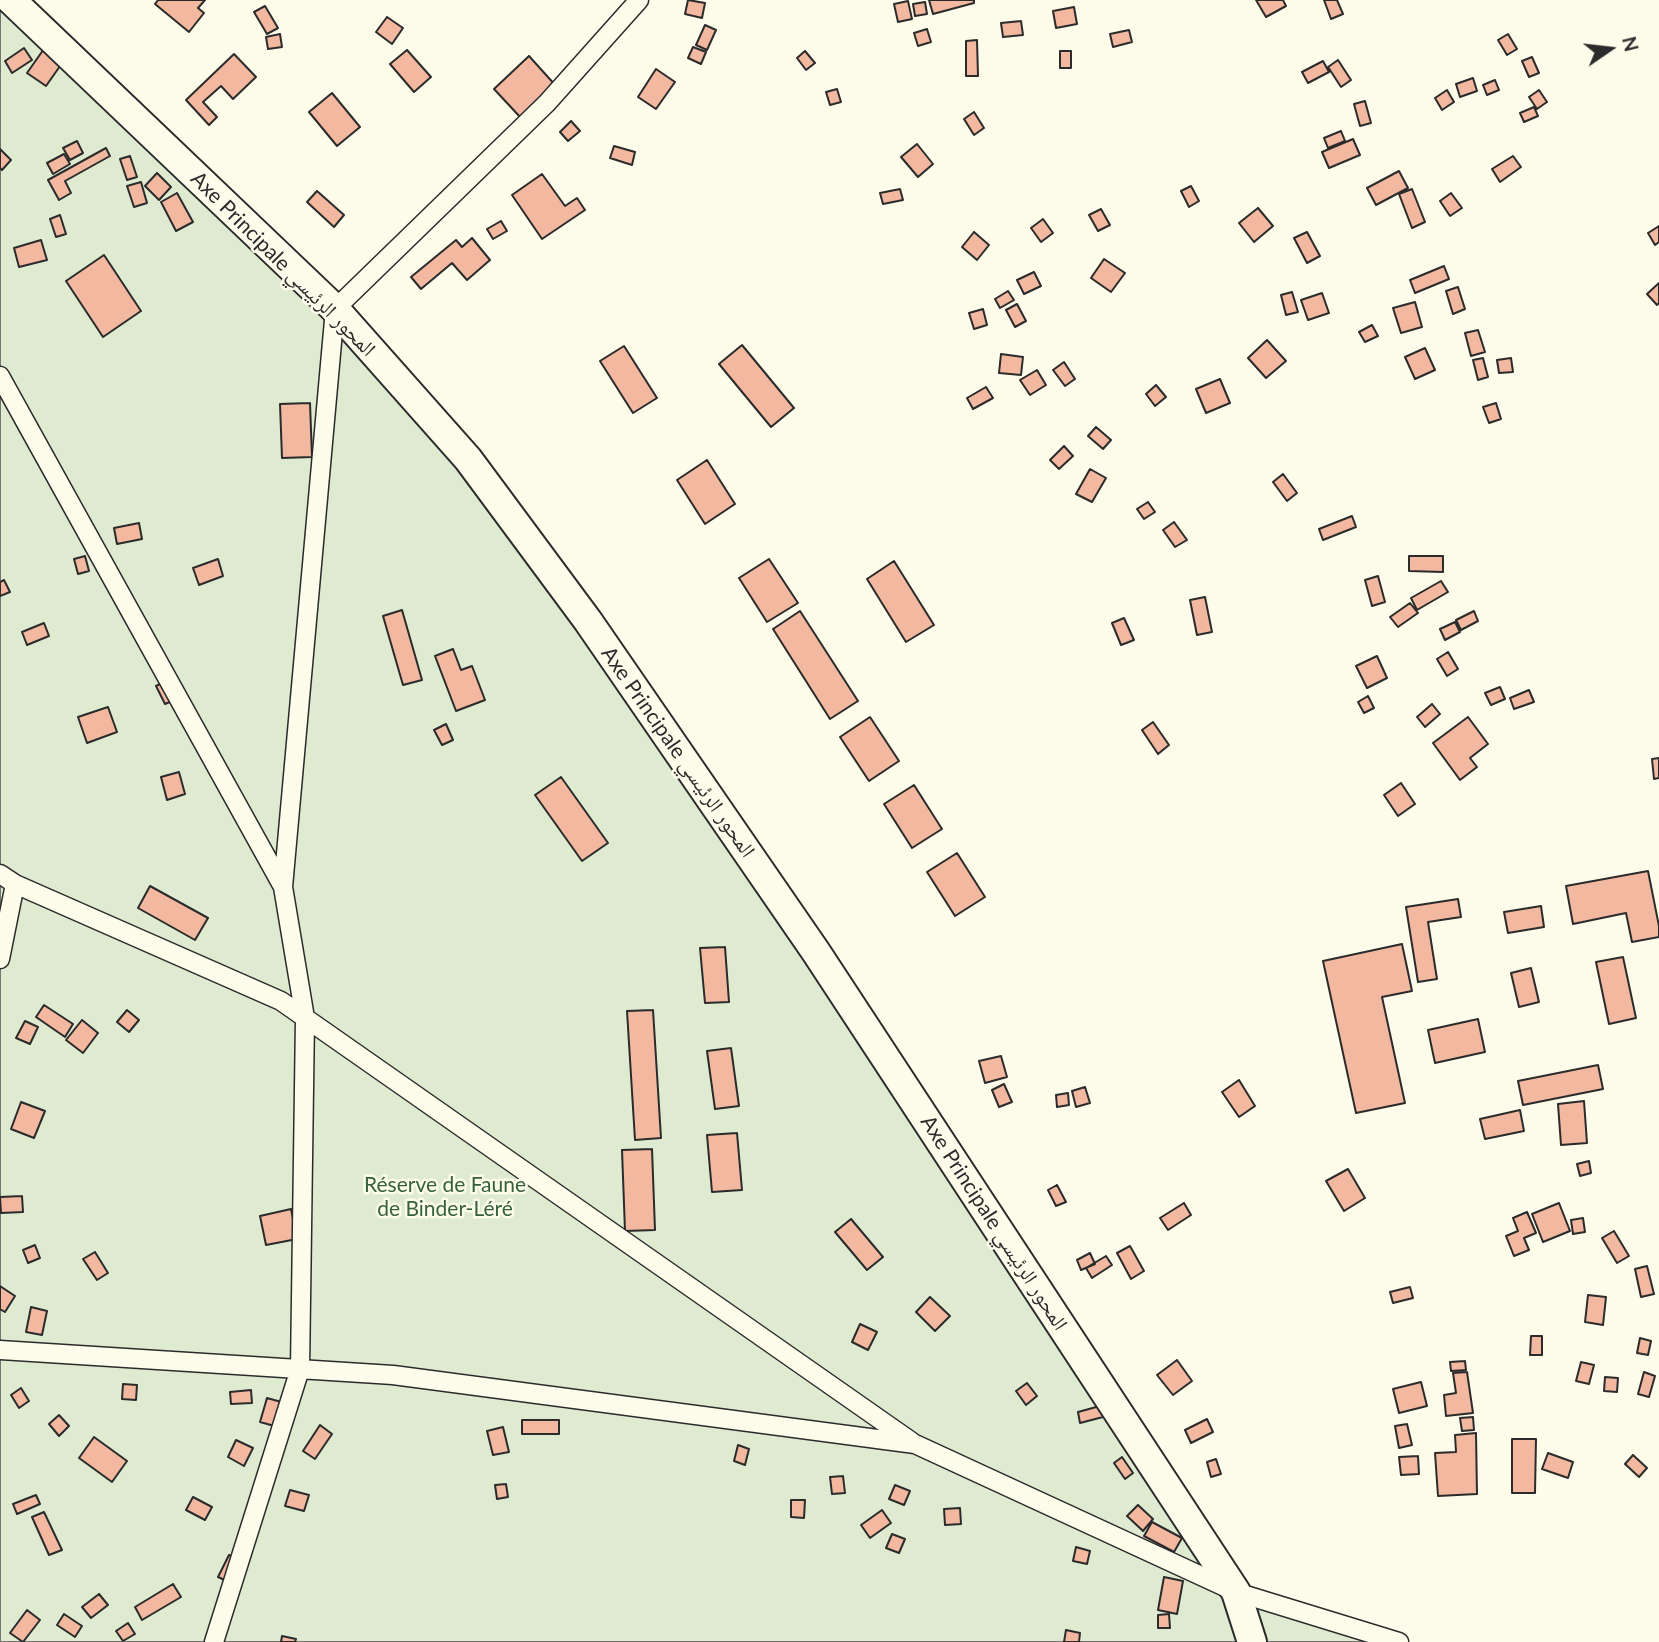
<!DOCTYPE html>
<html>
<head>
<meta charset="utf-8">
<style>
  body { margin:0 }
  #map { position:relative; width:1659px; height:1642px; overflow:hidden; background:#fdfbea; font-family:Lato,sans-serif }
  canvas { display:block }
  .north { position:absolute; left:1575px; top:14px; width:70px; height:70px; -webkit-text-stroke:5px #fdfbea; paint-order:stroke; rotate:76deg; font-size:19px; font-weight:700; line-height:28px; text-align:center; color:#2b2b2b }
  .north::after { content:''; display:block; margin:auto; width:24px; height:32px; background:#2b2b2b; clip-path:polygon(50% 0,100% 100%,50% 72%,0 100%) }
</style>
</head>
<body>
<div id="map">
<canvas width="1659" height="1642"></canvas>
<div class="north">N</div>
</div>
<script>
const ctx = document.querySelector('canvas').getContext('2d');
ctx.lineJoin = 'round';
function paint(path, color) { ctx.fillStyle = color; ctx.fill(path, 'evenodd'); }
const shape = rows => new Path2D(rows.map(r => 'M' + r).join(''));
function strokePath(path, color, width, dash) { ctx.strokeStyle = color; ctx.lineWidth = width; ctx.lineCap = dash ? 'butt' : 'round'; ctx.setLineDash(dash || []); ctx.stroke(path); }
function label(font, color, halo, rows, align = 'center') {
  ctx.font = font + ' Lato,"Noto Naskh Arabic",sans-serif'; ctx.lineWidth = 5; ctx.setLineDash([]); ctx.textBaseline = 'middle'; ctx.strokeStyle = halo; ctx.fillStyle = color; for (const [text, x, y, turn = 0] of rows) {
    ctx.save(); ctx.translate(x, y); ctx.rotate((+turn || 0) * Math.PI / 180); ctx.textAlign = isNaN(turn) ? turn : align; if (halo) ctx.strokeText(text, 0, 0); ctx.fillText(text, 0, 0); ctx.restore();
  }
}
const green = shape([
  [0,0,11,0,468,459,1236,1592,1401,1642,0,1642,0,0]
]);
const building = shape([
  [158,0,205,0,198,8,204,13,189,32,155,4,158,0],
  [688,0,705,3,702,18,685,14,688,0],
  [929,0,974,0,974,3,933,14,929,0],
  [1256,0,1283,0,1286,6,1266,17,1256,0],
  [1324,0,1337,0,1343,14,1331,19,1324,0],
  [908,1,912,19,898,22,894,4,908,1],
  [925,2,927,14,915,16,913,4,925,2],
  [265,6,278,28,267,34,254,12,265,6],
  [1074,7,1077,24,1056,28,1053,11,1074,7],
  [387,17,403,28,392,44,376,32,387,17],
  [1021,21,1023,35,1003,37,1001,23,1021,21],
  [705,25,716,30,707,50,696,45,705,25],
  [927,29,931,42,918,46,914,33,927,29],
  [1129,30,1132,42,1113,47,1110,34,1129,30],
  [280,34,282,47,268,49,266,37,280,34],
  [1508,34,1517,49,1507,55,1498,40,1508,34],
  [977,40,978,76,966,76,966,41,977,40],
  [46,46,65,59,46,86,27,73,46,46],
  [693,47,706,52,701,64,688,58,693,47],
  [24,48,32,60,12,73,5,61,24,48],
  [407,50,431,77,414,92,390,64,407,50],
  [805,51,815,63,806,70,797,58,805,51],
  [1060,51,1071,51,1071,68,1060,68,1060,51],
  [234,54,256,77,233,99,221,86,203,102,217,117,209,125,186,100,234,54],
  [529,56,556,86,521,118,494,89,529,56],
  [1532,57,1539,73,1529,77,1522,61,1532,57],
  [1338,60,1351,80,1341,87,1328,67,1338,60],
  [1323,61,1329,72,1308,83,1302,72,1323,61],
  [656,69,675,82,656,109,638,97,656,69],
  [1473,78,1477,91,1460,97,1456,84,1473,78],
  [1495,80,1499,90,1487,95,1483,85,1495,80],
  [837,89,841,102,830,105,826,92,837,89],
  [1447,90,1454,102,1442,110,1435,98,1447,90],
  [1539,90,1547,102,1537,109,1529,97,1539,90],
  [332,93,360,127,337,146,309,112,332,93],
  [1365,101,1371,123,1360,126,1354,104,1365,101],
  [1534,107,1538,116,1524,122,1520,113,1534,107],
  [974,112,984,128,974,135,964,119,974,112],
  [571,121,580,131,568,141,560,132,571,121],
  [1341,131,1345,141,1328,148,1324,138,1341,131],
  [1353,139,1360,155,1329,168,1322,152,1353,139],
  [77,141,83,153,70,160,63,148,77,141],
  [917,144,933,164,918,177,901,157,917,144],
  [614,146,635,152,632,165,610,158,614,146],
  [106,148,110,156,65,181,71,193,59,200,48,180,106,148],
  [0,149,11,160,2,170,0,168,0,149],
  [64,154,70,164,53,174,47,163,64,154],
  [130,156,137,177,127,180,120,159,130,156],
  [1513,156,1521,167,1500,182,1492,169,1513,156],
  [1399,171,1408,188,1376,205,1367,188,1399,171],
  [157,173,171,187,159,200,145,186,157,173],
  [542,174,565,206,577,198,585,210,542,239,512,195,542,174],
  [141,182,147,203,134,207,127,186,141,182],
  [1191,186,1199,201,1189,207,1181,191,1191,186],
  [900,189,903,200,883,204,880,193,900,189],
  [1412,189,1425,222,1412,228,1399,194,1412,189],
  [317,191,344,215,334,227,307,202,317,191],
  [177,193,193,222,176,231,161,202,177,193],
  [1451,193,1462,208,1450,216,1440,201,1451,193],
  [1258,208,1273,226,1254,242,1239,223,1258,208],
  [1101,209,1110,225,1098,231,1089,215,1101,209],
  [60,215,66,234,56,237,50,219,60,215],
  [1043,219,1053,233,1041,242,1031,228,1043,219],
  [501,221,507,231,493,239,487,229,501,221],
  [1659,226,1659,242,1655,245,1648,233,1659,226],
  [974,232,989,245,977,260,962,247,974,232],
  [1307,232,1320,256,1307,263,1294,238,1307,232],
  [472,238,490,260,467,280,452,263,421,289,411,277,456,240,462,247,472,238],
  [41,240,47,260,19,267,14,248,41,240],
  [104,255,141,311,103,337,66,281,104,255],
  [1104,259,1125,273,1111,292,1091,278,1104,259],
  [1444,266,1449,279,1415,293,1410,280,1444,266],
  [1034,272,1041,286,1024,294,1017,280,1034,272],
  [1659,283,1659,303,1657,305,1647,294,1659,283],
  [1458,287,1465,309,1453,314,1446,291,1458,287],
  [1008,291,1014,300,1000,308,995,299,1008,291],
  [1292,292,1298,312,1286,315,1281,295,1292,292],
  [1322,293,1329,313,1308,320,1301,300,1322,293],
  [1415,302,1422,327,1401,333,1393,308,1415,302],
  [1017,304,1026,321,1015,327,1006,310,1017,304],
  [983,309,987,325,974,329,969,313,983,309],
  [1372,325,1378,336,1365,342,1359,332,1372,325],
  [1478,330,1485,352,1471,356,1465,333,1478,330],
  [1267,340,1286,361,1266,378,1248,358,1267,340],
  [742,345,794,408,771,427,719,364,742,345],
  [624,346,657,398,633,413,600,361,624,346],
  [1425,348,1435,370,1415,379,1405,357,1425,348],
  [1001,354,1023,357,1021,375,999,373,1001,354],
  [1483,358,1488,377,1478,380,1473,360,1483,358],
  [1511,358,1513,372,1499,373,1497,360,1511,358],
  [1064,362,1075,379,1065,386,1053,370,1064,362],
  [1037,370,1046,385,1030,395,1020,380,1037,370],
  [1220,379,1230,403,1206,413,1196,389,1220,379],
  [1156,385,1166,397,1155,406,1146,394,1156,385],
  [986,387,993,398,973,409,967,398,986,387],
  [310,403,312,457,282,458,280,404,310,403],
  [1496,403,1501,419,1489,423,1483,407,1496,403],
  [1096,427,1111,440,1103,449,1088,436,1096,427],
  [1064,446,1073,456,1059,469,1050,460,1064,446],
  [707,460,735,504,705,524,677,480,707,460],
  [1090,469,1106,478,1092,502,1076,494,1090,469],
  [1283,474,1297,493,1287,501,1273,482,1283,474],
  [1148,502,1155,512,1144,519,1137,509,1148,502],
  [1352,516,1356,527,1323,540,1319,529,1352,516],
  [1174,522,1187,540,1175,547,1163,530,1174,522],
  [139,523,142,539,117,544,114,528,139,523],
  [85,556,89,571,78,574,74,559,85,556],
  [1409,556,1443,556,1443,572,1409,571,1409,556],
  [218,559,223,576,199,585,193,568,218,559],
  [769,559,798,603,767,622,739,578,769,559],
  [894,561,934,625,906,642,867,579,894,561],
  [1378,576,1385,602,1372,606,1365,580,1378,576],
  [4,580,10,592,0,596,0,582,4,580],
  [1441,581,1448,592,1417,610,1411,598,1441,581],
  [1205,597,1212,632,1197,635,1190,600,1205,597],
  [1410,603,1418,613,1398,627,1390,617,1410,603],
  [402,610,422,680,403,685,383,616,402,610],
  [800,611,858,701,830,719,773,629,800,611],
  [1474,611,1478,621,1461,630,1456,620,1474,611],
  [1124,618,1134,640,1121,645,1112,623,1124,618],
  [1455,622,1460,632,1445,640,1440,629,1455,622],
  [44,623,49,636,27,645,22,632,44,623],
  [453,649,461,670,472,666,485,700,456,711,435,656,453,649],
  [1448,652,1458,669,1447,676,1437,659,1448,652],
  [1377,656,1387,678,1367,688,1356,666,1377,656],
  [168,680,177,699,165,704,156,686,168,680],
  [1500,687,1505,699,1491,705,1485,693,1500,687],
  [1529,690,1534,702,1514,709,1510,698,1529,690],
  [1368,696,1374,708,1364,713,1358,702,1368,696],
  [1432,704,1440,714,1425,727,1417,717,1432,704],
  [108,707,117,732,87,743,78,717,108,707],
  [870,717,899,761,869,781,840,737,870,717],
  [1468,717,1488,744,1470,758,1477,767,1460,780,1433,743,1468,717],
  [1153,722,1169,745,1158,754,1142,730,1153,722],
  [446,724,453,740,442,745,434,730,446,724],
  [1659,758,1659,778,1654,779,1652,759,1659,758],
  [179,772,185,794,167,800,161,777,179,772],
  [561,777,608,843,582,861,535,795,561,777],
  [1401,783,1415,804,1398,816,1384,795,1401,783],
  [914,785,942,829,912,848,884,804,914,785],
  [957,853,985,897,955,916,927,872,957,853],
  [1648,871,1659,926,1659,937,1632,942,1626,913,1573,924,1566,886,1648,871],
  [150,886,208,918,195,940,138,908,150,886],
  [1458,899,1461,917,1428,922,1437,979,1418,982,1406,907,1458,899],
  [1541,906,1544,927,1508,933,1504,912,1541,906],
  [1402,944,1412,991,1382,997,1405,1103,1356,1113,1323,961,1402,944],
  [725,947,729,1002,705,1003,700,948,725,947],
  [1623,957,1636,1018,1609,1024,1596,962,1623,957],
  [1531,968,1539,1002,1519,1007,1511,973,1531,968],
  [44,1005,73,1024,65,1037,36,1017,44,1005],
  [127,1010,139,1020,129,1032,117,1022,127,1010],
  [653,1010,661,1138,635,1140,627,1011,653,1010],
  [1478,1019,1485,1052,1435,1063,1428,1030,1478,1019],
  [82,1020,98,1033,83,1053,66,1040,82,1020],
  [25,1021,38,1027,30,1044,16,1038,25,1021],
  [731,1048,739,1106,715,1109,707,1051,731,1048],
  [1001,1056,1007,1077,985,1083,979,1061,1001,1056],
  [1598,1065,1603,1089,1523,1105,1518,1081,1598,1065],
  [1239,1080,1255,1106,1239,1117,1222,1092,1239,1080],
  [1004,1084,1012,1102,999,1107,992,1090,1004,1084],
  [1085,1087,1090,1103,1076,1107,1072,1091,1085,1087],
  [1068,1093,1069,1105,1057,1107,1056,1095,1068,1093],
  [1584,1101,1587,1143,1561,1145,1558,1104,1584,1101],
  [21,1102,45,1111,34,1138,11,1129,21,1102],
  [1520,1110,1524,1131,1485,1139,1480,1119,1520,1110],
  [737,1133,742,1190,712,1192,707,1135,737,1133],
  [652,1149,655,1230,625,1231,622,1150,652,1149],
  [1589,1161,1591,1173,1580,1176,1577,1164,1589,1161],
  [1348,1169,1365,1198,1344,1211,1326,1181,1348,1169],
  [1057,1185,1066,1202,1056,1206,1048,1190,1057,1185],
  [22,1196,23,1212,1,1213,0,1197,22,1196],
  [1184,1203,1191,1215,1168,1230,1160,1218,1184,1203],
  [1559,1203,1570,1231,1543,1242,1532,1214,1559,1203],
  [291,1209,297,1239,266,1245,260,1216,291,1209],
  [1527,1212,1536,1233,1524,1238,1529,1250,1514,1256,1506,1236,1518,1231,1513,1218,1527,1212],
  [1583,1218,1585,1232,1573,1234,1571,1220,1583,1218],
  [851,1219,883,1257,867,1270,835,1232,851,1219],
  [1614,1231,1629,1256,1617,1263,1602,1238,1614,1231],
  [35,1245,40,1258,28,1263,23,1250,35,1245],
  [1130,1246,1144,1271,1131,1279,1117,1253,1130,1246],
  [95,1252,108,1273,97,1280,83,1259,95,1252],
  [1090,1253,1095,1264,1081,1270,1077,1260,1090,1253],
  [1106,1256,1112,1265,1092,1278,1086,1268,1106,1256],
  [1647,1266,1654,1294,1641,1297,1635,1269,1647,1266],
  [0,1286,15,1296,5,1312,0,1309,0,1286],
  [1410,1287,1413,1298,1393,1303,1390,1292,1410,1287],
  [1588,1295,1606,1297,1603,1325,1585,1322,1588,1295],
  [930,1297,950,1316,935,1331,916,1312,930,1297],
  [31,1307,47,1311,42,1335,26,1332,31,1307],
  [860,1324,877,1332,868,1350,852,1342,860,1324],
  [1531,1336,1542,1336,1542,1355,1530,1355,1531,1336],
  [1640,1338,1651,1341,1648,1355,1637,1353,1640,1338],
  [1177,1360,1192,1381,1173,1395,1157,1375,1177,1360],
  [1465,1361,1466,1370,1451,1371,1450,1362,1465,1361],
  [1581,1362,1594,1365,1589,1384,1576,1381,1581,1362],
  [1467,1372,1473,1413,1446,1416,1444,1395,1456,1393,1453,1373,1467,1372],
  [1644,1372,1655,1376,1649,1397,1638,1394,1644,1372],
  [1605,1377,1618,1378,1617,1392,1604,1391,1605,1377],
  [1421,1382,1427,1406,1399,1413,1393,1389,1421,1382],
  [1027,1383,1037,1396,1026,1405,1016,1391,1027,1383],
  [123,1384,137,1385,136,1400,122,1399,123,1384],
  [21,1388,29,1401,19,1408,11,1395,21,1388],
  [251,1390,252,1403,231,1404,230,1392,251,1390],
  [267,1398,285,1403,278,1427,260,1422,267,1398],
  [1100,1406,1103,1417,1080,1423,1078,1412,1100,1406],
  [59,1415,69,1426,59,1436,49,1424,59,1415],
  [1473,1417,1474,1430,1462,1431,1460,1418,1473,1417],
  [1207,1419,1213,1432,1191,1443,1185,1430,1207,1419],
  [522,1420,559,1420,559,1434,522,1434,522,1420],
  [1407,1424,1412,1445,1399,1448,1395,1426,1407,1424],
  [320,1425,332,1434,315,1459,303,1451,320,1425],
  [503,1427,509,1452,493,1455,487,1431,503,1427],
  [1476,1433,1477,1494,1438,1496,1435,1453,1456,1452,1455,1435,1476,1433],
  [94,1437,127,1461,112,1482,79,1458,94,1437],
  [1512,1439,1536,1439,1535,1493,1512,1493,1512,1439],
  [236,1440,253,1448,244,1466,228,1457,236,1440],
  [738,1445,749,1449,745,1465,734,1461,738,1445],
  [1548,1453,1573,1462,1568,1478,1542,1469,1548,1453],
  [1633,1455,1647,1468,1639,1477,1625,1464,1633,1455],
  [1418,1456,1419,1474,1401,1475,1399,1457,1418,1456],
  [1122,1457,1133,1473,1125,1479,1114,1463,1122,1457],
  [1216,1459,1221,1474,1211,1477,1207,1462,1216,1459],
  [843,1476,845,1493,832,1494,830,1477,843,1476],
  [506,1484,508,1497,497,1499,495,1485,506,1484],
  [895,1485,910,1491,904,1505,889,1499,895,1485],
  [290,1490,309,1495,304,1511,285,1506,290,1490],
  [36,1495,40,1504,17,1514,13,1504,36,1495],
  [193,1497,212,1507,205,1520,186,1510,193,1497],
  [791,1500,805,1500,804,1518,791,1517,791,1500],
  [1138,1505,1153,1519,1143,1531,1127,1516,1138,1505],
  [960,1508,961,1524,945,1525,944,1509,960,1508],
  [882,1510,891,1523,870,1538,861,1525,882,1510],
  [44,1512,62,1550,49,1555,32,1517,44,1512],
  [1152,1522,1182,1538,1174,1552,1144,1536,1152,1522],
  [892,1534,905,1539,899,1553,886,1548,892,1534],
  [1076,1547,1090,1551,1087,1564,1073,1561,1076,1547],
  [229,1555,240,1561,229,1582,218,1577,229,1555],
  [1164,1577,1183,1581,1177,1614,1158,1610,1164,1577],
  [173,1584,181,1597,142,1620,135,1607,173,1584],
  [99,1594,108,1605,91,1618,82,1607,99,1594],
  [27,1610,40,1620,23,1642,10,1633,27,1610],
  [64,1614,82,1626,75,1637,57,1625,64,1614],
  [1169,1614,1170,1628,1158,1628,1158,1615,1169,1614],
  [128,1623,135,1634,123,1641,116,1631,128,1623],
  [1066,1630,1080,1633,1079,1642,1064,1642,1066,1630],
  [282,1636,296,1639,295,1642,281,1642,282,1636]
]);
const street = shape([
  [0,376,283,887,305,1018,300,1369,214,1642],
  [0,874,15,884,281,1001,912,1442],
  [283,887,335,309,547,103,639,0],
  [0,959,15,884],
  [0,1350,393,1375,915,1444,1236,1592,1399,1642]
]);
const primary = shape([
  [11,0,335,309,468,459,588,621,816,952,1236,1592,1252,1642]
]);
const streetNames = [
  ["Axe Principale المحور الرئيسي",283,264,45],
  ["Axe Principale المحور الرئيسي",678,752,55],
  ["Axe Principale المحور الرئيسي",994,1223,57]
];
const parkNames = [
  ["Réserve de Faune",445,1185],
  ["de Binder-Léré",445,1209]
];
paint(green, '#deebd1');
strokePath(green, '#74746e', 2);
paint(building, '#f2b8a0');
strokePath(building, '#2b2b2b', 2);
strokePath(street, '#2b2b2b', 21);
strokePath(primary, '#2b2b2b', 32);
strokePath(street, '#fdfbea', 18);
strokePath(primary, '#fdfbea', 28);
label('21px', '#2b2b2b', '#fdfbea', streetNames);
label('21px', '#34623c', '#fdfbea', parkNames);
</script>
</body>
</html>
